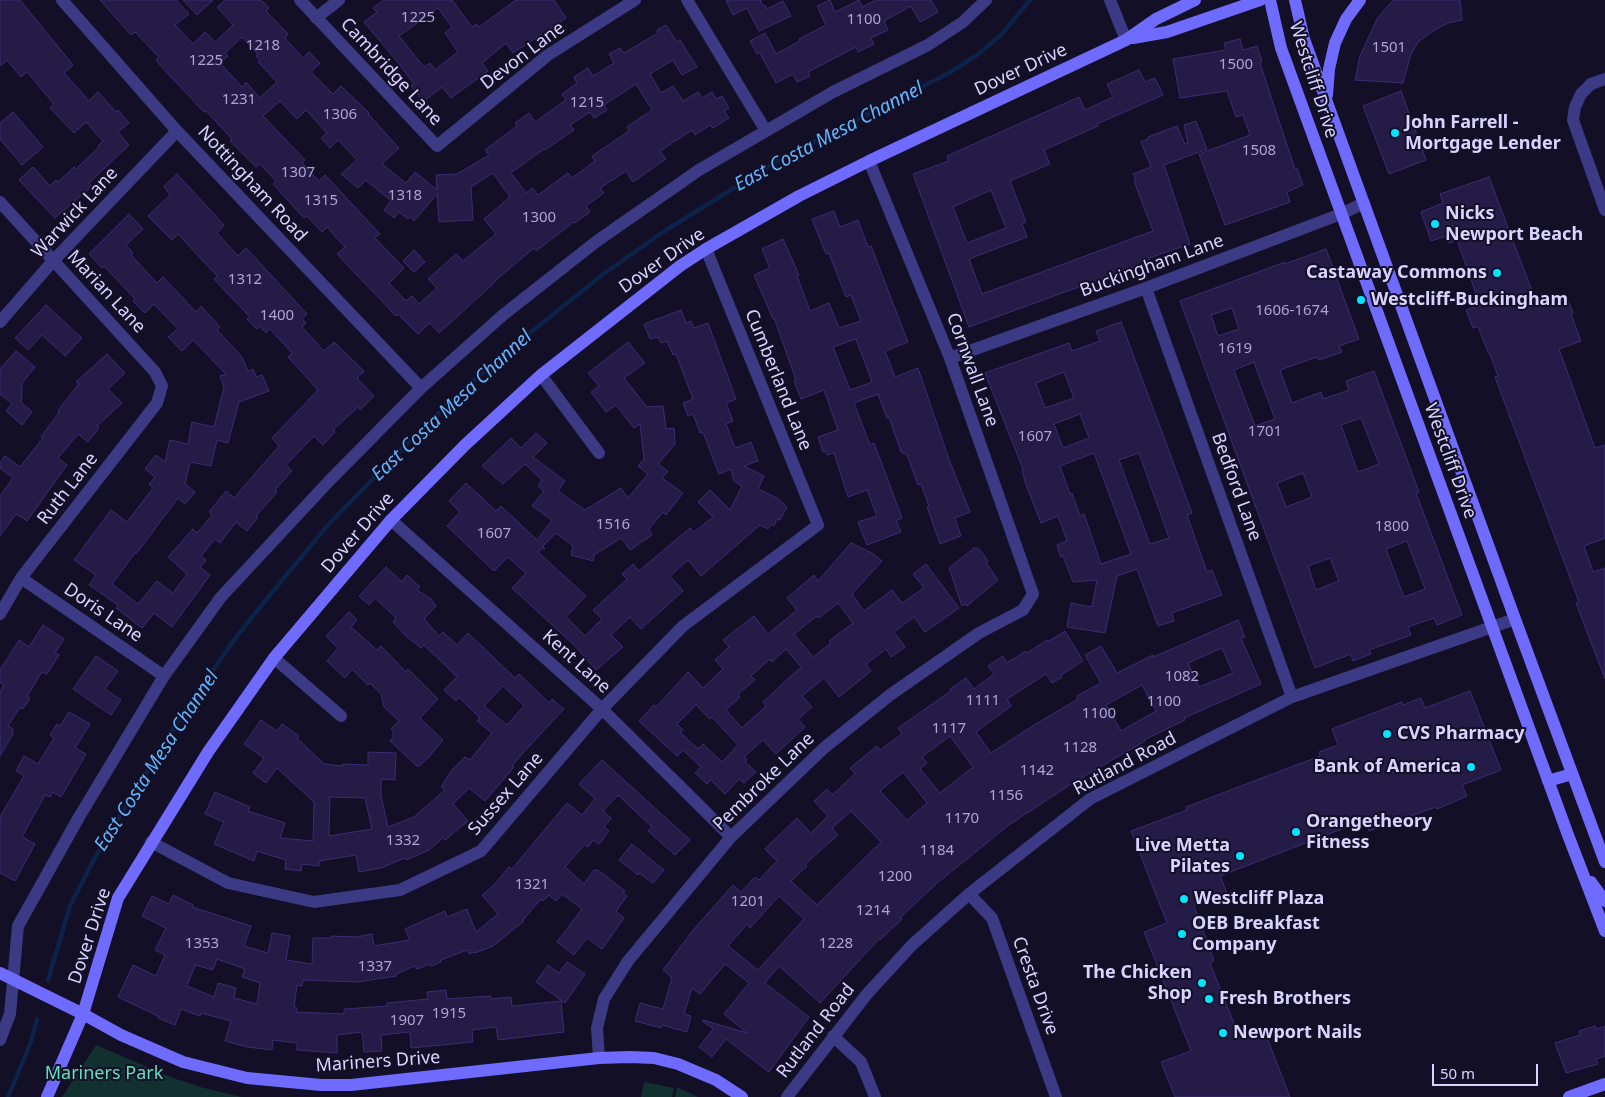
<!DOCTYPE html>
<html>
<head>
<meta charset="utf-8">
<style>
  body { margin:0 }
  #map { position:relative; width:1605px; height:1097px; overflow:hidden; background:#130f26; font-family:"Noto Sans",sans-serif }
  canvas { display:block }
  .scale { position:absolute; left:1432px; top:1064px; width:106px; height:22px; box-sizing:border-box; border:2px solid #d9d4ff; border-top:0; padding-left:6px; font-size:15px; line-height:18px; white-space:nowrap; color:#d9d4ff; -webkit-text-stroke:4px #130f26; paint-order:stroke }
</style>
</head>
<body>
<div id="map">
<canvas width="1605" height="1097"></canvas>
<div class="scale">50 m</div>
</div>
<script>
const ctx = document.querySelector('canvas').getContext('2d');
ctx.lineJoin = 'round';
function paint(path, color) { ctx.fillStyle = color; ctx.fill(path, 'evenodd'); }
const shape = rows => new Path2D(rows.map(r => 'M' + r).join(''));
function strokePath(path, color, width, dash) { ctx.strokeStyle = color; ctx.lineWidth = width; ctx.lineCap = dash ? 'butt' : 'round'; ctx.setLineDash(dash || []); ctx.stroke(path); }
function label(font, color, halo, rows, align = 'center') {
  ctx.font = font + ' "Noto Sans",sans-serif'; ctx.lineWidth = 4; ctx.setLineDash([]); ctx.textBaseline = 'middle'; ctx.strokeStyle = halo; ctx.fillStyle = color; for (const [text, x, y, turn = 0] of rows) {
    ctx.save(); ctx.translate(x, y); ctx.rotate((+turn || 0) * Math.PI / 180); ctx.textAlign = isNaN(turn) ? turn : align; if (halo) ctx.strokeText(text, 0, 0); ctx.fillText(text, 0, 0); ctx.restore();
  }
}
const green = shape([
  [96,1045,173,1078,204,1088,242,1097,62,1097],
  [644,1082,674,1088,672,1097,641,1097],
  [677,1087,698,1097,675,1097]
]);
const stream = shape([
  [48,980,70,906,93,861,174,727,234,640,265,601,327,526,405,446,450,402,496,360,602,275,663,232,784,157,949,73,977,55,1001,35,1030,0],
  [8,1097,31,1042,37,1019]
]);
const building = shape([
  [0,0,20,0,73,65,64,73,89,101,98,92,116,112,118,110,129,123,118,132,129,145,89,183,92,186,55,218,19,180,33,167,50,186,56,180,58,182,74,167,76,169,99,147,98,146,103,141,86,122,74,133,50,108,54,104,27,72,21,77,7,60,0,66,0,0],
  [100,0,176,0,189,14,175,25,193,44,205,32,215,42,233,25,217,7,225,0,261,0,269,8,266,11,288,34,285,38,303,58,309,52,320,63,311,72,333,94,341,86,369,113,368,114,399,148,382,164,406,183,415,172,437,190,436,175,457,174,489,155,485,150,517,126,515,123,529,113,535,122,566,100,562,94,577,83,574,77,588,68,593,76,614,63,609,54,620,48,624,53,658,33,657,30,666,25,677,42,680,40,697,67,682,75,673,60,650,74,661,93,673,86,683,101,698,92,702,98,712,92,716,99,722,96,729,108,724,111,729,118,713,128,710,125,695,135,692,130,660,151,666,159,633,182,626,171,600,188,604,193,586,206,590,212,575,223,574,222,536,251,534,248,496,280,493,284,439,333,430,323,418,334,398,314,396,316,337,254,345,247,327,227,322,232,307,216,304,218,273,184,276,181,260,164,256,167,230,141,232,139,206,111,204,112,159,64,156,60,159,57,135,32,131,35,100,0],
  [242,37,258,54,256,56,260,60,258,62,277,82,260,98,246,82,242,87,220,63,228,56,225,53,242,37],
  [636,84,652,110,627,127,629,131,592,156,595,161,572,178,568,173,538,195,532,188,526,193,511,173,544,149,545,150,574,130,570,125,590,112,594,118,607,110,604,105,636,84],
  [280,101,297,119,306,110,327,133,321,138,330,148,338,140,357,160,341,174,358,188,366,180,391,201,384,210,394,218,399,212,408,219,410,217,414,221,437,194,439,222,473,220,471,187,493,173,510,197,484,219,496,234,463,261,456,254,428,279,437,288,419,304,412,296,406,301,389,283,404,268,375,238,380,234,325,175,319,181,302,163,305,160,263,116,280,101],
  [183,0,213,0,197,15,183,0],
  [384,0,452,0,472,27,476,24,479,27,516,0,554,0,566,18,513,53,506,43,482,63,488,71,451,98,442,87,423,102,411,86,414,84,396,60,364,22,377,12,373,8,384,0],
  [438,8,452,27,445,33,458,52,435,70,430,63,424,67,399,36,438,8],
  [726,0,762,0,760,1,763,6,765,5,767,9,783,1,791,16,759,31,747,8,733,15,726,0],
  [830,0,835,12,859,0,862,7,876,0,931,0,938,12,920,22,911,6,884,21,888,30,871,38,874,44,858,52,856,47,808,72,810,76,797,82,793,74,776,83,760,53,757,54,750,41,765,33,776,54,800,41,799,39,826,25,817,6,830,0],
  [1393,0,1460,0,1462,20,1448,23,1433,31,1419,41,1411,54,1403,83,1355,80,1360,56,1377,19,1393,0],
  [1240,39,1243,50,1257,46,1262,62,1260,63,1274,106,1295,169,1297,168,1303,185,1287,192,1290,202,1225,225,1199,154,1250,135,1243,115,1236,117,1227,91,1180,98,1173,59,1226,50,1224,43,1240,39],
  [1139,70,1145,82,1155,78,1163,95,1097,124,1098,126,1044,150,1050,164,1010,181,1026,222,1022,224,1027,237,969,259,982,294,1153,231,1134,181,1136,180,1133,174,1151,167,1141,142,1148,139,1148,137,1177,126,1185,144,1188,143,1184,125,1196,121,1207,149,1164,165,1190,244,1149,258,1150,261,969,327,913,174,949,161,947,156,1079,97,1085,110,1113,97,1107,84,1139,70],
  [991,190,1006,228,967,243,953,207,991,190],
  [1401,91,1426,160,1389,174,1363,106,1401,91],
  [13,112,43,147,22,165,0,139,0,123,13,112],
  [177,174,224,225,217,233,238,256,246,248,307,314,302,319,306,323,302,327,324,351,334,342,364,371,357,378,374,396,360,410,358,407,333,430,335,432,323,445,314,436,286,465,292,471,275,490,277,492,256,516,258,517,247,531,236,522,220,543,215,539,201,556,206,560,200,567,210,575,172,627,154,613,142,628,116,608,118,605,89,585,96,575,74,560,111,510,127,522,153,488,149,484,155,477,145,469,156,455,165,462,170,440,188,444,192,422,214,427,224,387,220,376,226,374,193,340,182,351,168,337,178,329,154,304,145,313,133,301,135,299,104,266,102,268,89,254,129,214,143,229,126,245,133,253,131,255,157,283,163,277,196,312,201,306,220,327,217,330,242,357,248,371,253,369,256,377,262,375,269,391,239,402,228,443,217,440,211,466,190,462,185,484,195,492,185,504,178,498,136,554,135,553,112,584,138,604,157,581,173,593,187,574,168,557,193,529,197,533,212,515,209,512,226,491,234,498,279,446,272,438,318,390,288,357,292,353,270,329,266,333,260,326,257,329,247,319,250,317,214,279,217,276,178,234,172,240,148,216,170,195,164,186,177,174],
  [1489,177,1538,307,1567,297,1573,313,1571,314,1581,341,1559,349,1595,448,1605,445,1605,538,1584,546,1593,572,1605,568,1605,679,1576,603,1579,602,1495,377,1498,376,1489,352,1488,352,1478,327,1473,328,1466,310,1480,305,1457,240,1449,243,1447,236,1431,241,1421,212,1443,203,1440,194,1489,177],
  [834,211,840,227,858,220,868,247,871,246,908,342,885,351,895,377,918,368,950,462,970,512,955,518,961,536,940,544,927,507,929,506,921,484,918,485,907,455,901,452,889,417,887,418,878,394,854,403,870,445,874,443,902,518,896,521,901,532,867,545,858,522,877,516,867,490,848,497,834,453,827,455,825,451,823,452,818,437,838,430,824,390,801,399,794,381,796,380,774,318,773,319,754,275,770,268,762,249,783,239,799,275,797,276,810,311,829,303,839,328,861,321,851,295,846,297,829,253,826,254,812,219,834,211],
  [856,339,872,382,850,390,833,347,856,339],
  [1326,249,1359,339,1339,346,1342,352,1319,360,1317,357,1280,370,1292,403,1321,392,1323,399,1349,390,1346,381,1374,371,1419,492,1416,493,1462,615,1437,625,1434,618,1408,627,1411,635,1369,650,1371,654,1353,661,1351,654,1315,668,1180,301,1285,262,1285,264,1326,249],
  [1232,308,1239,329,1218,336,1211,315,1232,308],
  [1254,362,1275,419,1255,426,1234,370,1254,362],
  [1361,418,1379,464,1358,472,1341,425,1361,418],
  [1303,473,1312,497,1286,507,1277,483,1303,473],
  [1407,541,1425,589,1404,597,1386,549,1407,541],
  [1330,558,1339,581,1316,590,1308,566,1330,558],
  [414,250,425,262,414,272,403,261,414,250],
  [46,305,82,338,65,356,42,335,28,350,15,338,46,305],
  [681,310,686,323,691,321,694,328,708,323,736,399,726,403,733,421,726,424,735,448,751,442,758,461,744,466,764,476,758,489,777,498,787,507,780,520,777,519,774,526,771,524,768,529,760,525,701,576,688,560,670,576,683,591,641,629,630,617,611,635,623,647,596,670,575,646,512,588,526,573,508,557,494,571,447,526,460,512,449,501,466,483,496,511,501,506,537,540,552,520,532,506,544,491,538,486,542,480,525,464,503,484,482,466,511,438,521,448,536,433,547,443,533,457,565,481,558,491,585,510,621,488,628,498,648,474,638,466,644,459,640,424,634,428,616,405,606,412,591,392,599,386,588,373,628,342,645,363,624,378,647,407,663,406,666,429,674,428,675,444,658,464,668,471,662,478,683,493,666,515,663,512,649,529,652,535,630,550,621,538,594,555,593,561,571,555,573,546,556,533,543,546,545,549,542,548,538,552,586,596,566,617,585,636,602,619,593,610,627,579,622,574,633,564,639,571,690,528,694,532,713,517,698,502,710,490,730,510,742,486,734,481,731,469,719,474,703,432,700,433,693,414,688,416,683,403,693,399,676,354,673,355,667,341,661,343,658,337,650,339,644,324,681,310],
  [1121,322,1192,513,1187,515,1207,572,1212,570,1222,595,1172,613,1174,621,1158,626,1137,569,1117,576,1105,633,1067,627,1071,603,1092,607,1097,580,1073,582,1063,556,1061,557,1057,545,1067,541,1058,516,1041,523,1026,485,1022,470,1023,469,985,373,1069,343,1072,351,1100,341,1096,331,1121,322],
  [1064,372,1074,398,1045,408,1036,383,1064,372],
  [1080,414,1089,438,1063,448,1054,424,1080,414],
  [1094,453,1131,554,1101,564,1084,514,1080,516,1072,493,1070,494,1060,466,1094,453],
  [1139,453,1169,538,1150,544,1119,460,1139,453],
  [16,351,35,367,22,383,22,393,21,402,32,412,22,425,6,411,12,404,0,394,0,369,16,351],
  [107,354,125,373,108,389,122,403,97,426,99,428,88,442,78,434,58,458,67,465,27,521,16,514,0,536,0,496,13,478,0,468,0,463,5,456,20,467,43,438,41,437,58,414,59,409,79,384,76,382,107,354],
  [851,543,872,553,882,561,852,594,864,611,892,590,902,603,924,588,913,574,926,564,959,608,925,632,914,617,894,632,905,647,891,657,886,649,866,664,871,671,839,697,824,678,802,696,812,707,798,719,805,727,776,754,763,740,744,757,747,760,745,762,756,772,744,783,739,779,725,794,711,780,707,784,695,773,701,767,683,750,677,756,639,721,654,705,656,707,688,672,703,688,723,669,715,660,729,647,723,640,754,616,768,634,797,610,787,598,814,575,818,581,851,543],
  [838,603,853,623,829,641,831,643,813,657,794,634,817,616,819,618,838,603],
  [786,649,801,667,763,702,766,706,742,728,726,710,740,697,738,694,755,680,751,676,770,659,772,662,786,649],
  [696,705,710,719,712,717,738,745,722,762,703,744,698,749,680,732,683,730,677,724,696,705],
  [974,548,978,548,984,555,988,562,986,563,998,580,967,606,965,604,962,606,949,568,974,548],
  [386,567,402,582,407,575,420,587,417,590,431,599,436,606,424,619,439,636,443,632,457,645,468,633,515,678,519,674,549,703,552,699,564,709,522,754,512,766,514,767,485,801,469,788,453,804,468,821,445,840,443,838,429,850,406,860,405,858,381,868,359,872,356,855,319,861,319,866,302,864,301,871,285,869,286,860,257,851,254,861,214,844,224,822,205,814,215,792,250,807,248,811,285,823,280,838,313,841,314,802,277,768,266,783,253,773,264,758,244,744,261,720,277,731,282,724,299,736,297,738,324,764,343,766,343,764,368,765,368,752,396,753,395,780,381,779,381,796,388,827,414,817,445,790,441,787,452,770,465,757,470,760,492,733,477,721,480,718,459,697,456,701,444,690,457,677,424,645,421,648,406,636,393,622,396,618,375,598,369,605,359,596,386,567],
  [503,686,524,706,507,725,484,706,503,686],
  [330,797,365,798,372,829,329,836,330,797],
  [349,612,357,620,351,627,377,650,381,646,406,672,408,669,438,699,420,718,443,740,428,758,418,767,390,741,394,736,392,734,394,732,391,729,399,721,384,707,381,694,370,683,368,685,352,669,345,678,327,661,338,648,326,636,349,612],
  [1238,620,1245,637,1241,638,1261,684,1184,718,1185,720,1144,740,1145,741,1071,784,1009,825,936,884,900,918,902,919,880,940,879,939,820,1003,779,966,765,983,809,1017,769,1072,726,1039,712,1057,699,1047,713,1029,702,1021,703,1020,747,1033,724,1014,749,983,725,964,700,994,692,988,684,1014,691,1016,687,1032,662,1025,661,1028,635,1021,640,1003,663,1009,672,978,663,970,694,929,717,903,733,885,741,892,755,877,759,880,777,861,765,849,797,818,811,833,828,816,814,801,827,789,832,795,855,774,850,768,877,746,880,750,902,734,898,728,951,691,950,689,966,678,974,689,994,674,988,666,1003,656,1007,663,1026,651,1027,653,1047,640,1049,641,1065,631,1083,661,1061,675,1062,677,1052,683,1046,674,1007,699,1011,706,976,732,991,753,1031,727,1078,699,1077,696,1101,683,1085,655,1101,646,1117,673,1153,655,1153,657,1186,643,1238,620],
  [1222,648,1233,673,1199,687,1188,663,1222,648],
  [1142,685,1156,711,1121,731,1106,705,1142,685],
  [950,736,973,767,940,793,920,769,927,763,922,757,950,736],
  [903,772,927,803,907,820,880,791,903,772],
  [851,811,881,842,817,905,791,881,807,866,805,864,838,835,832,828,851,811],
  [779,896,804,919,758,970,728,946,747,924,750,928,779,896],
  [43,625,64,639,55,653,59,655,47,674,42,672,27,696,30,698,23,709,20,707,8,726,13,729,13,734,0,756,0,692,4,685,0,683,0,670,19,640,29,647,43,625],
  [96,656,118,671,105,689,121,700,111,715,73,689,96,656],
  [1470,691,1501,770,1462,785,1467,796,1437,809,1436,807,1369,831,1365,820,1220,876,1227,893,1194,906,1214,961,1210,963,1239,1036,1263,1027,1290,1097,1175,1097,1161,1062,1191,1051,1144,932,1167,923,1131,831,1187,810,1186,807,1320,756,1319,752,1338,745,1332,729,1402,702,1403,705,1421,698,1425,708,1470,691],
  [69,712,90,724,75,748,86,754,61,797,53,792,50,797,45,795,22,837,35,844,15,881,0,873,0,817,24,776,16,771,24,756,38,764,54,738,50,735,57,724,60,726,69,712],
  [602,760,690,840,675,855,648,831,652,827,618,795,603,811,611,818,604,827,609,831,599,844,593,840,588,847,584,845,565,867,584,884,594,870,598,870,625,891,623,893,627,896,616,911,624,918,602,949,587,938,574,955,557,942,582,909,562,894,556,901,549,895,543,901,541,899,523,920,524,921,493,946,475,953,474,952,469,954,467,950,441,960,441,962,431,966,430,964,417,969,415,966,396,974,396,976,358,982,303,980,302,986,297,985,294,1007,297,1008,296,1012,344,1014,344,1009,387,1006,387,1003,428,999,427,992,446,990,447,999,491,996,491,999,511,997,512,1006,561,1001,564,1032,498,1040,496,1027,472,1030,473,1042,411,1048,410,1032,381,1035,382,1051,364,1052,362,1032,337,1035,337,1053,297,1050,297,1043,273,1040,272,1050,247,1047,225,1041,231,1021,201,1013,200,1016,181,1009,175,1025,158,1018,158,1016,118,997,133,965,156,976,165,955,155,950,166,928,142,916,152,896,169,904,173,895,193,905,192,907,251,926,244,946,268,953,272,933,290,936,286,960,312,964,313,938,331,938,331,936,357,937,372,934,374,946,410,940,405,929,445,911,447,917,467,909,476,932,498,914,482,895,493,886,509,867,512,869,567,803,582,815,595,799,579,784,602,760],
  [217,959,245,969,242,977,260,983,257,1004,234,998,236,988,218,983,214,997,187,986,195,965,213,970,217,959],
  [632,844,664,870,653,883,639,873,638,875,619,860,632,844],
  [567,962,585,974,565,1003,536,982,548,965,559,973,567,962],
  [1595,1026,1597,1029,1605,1026,1605,1056,1596,1059,1598,1064,1566,1073,1555,1043,1580,1035,1579,1031,1595,1026]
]);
const street = shape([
  [62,0,177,131,421,388],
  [300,0,437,146,548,55,635,0],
  [687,0,766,131],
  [1110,0,1126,40],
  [316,18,339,0],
  [1605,79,1591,84,1581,94,1575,107,1573,120,1605,210],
  [0,202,155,372,162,386,157,403,21,578,0,614],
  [1146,288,1292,697],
  [0,322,53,261,177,131],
  [950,358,1146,288,1341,214,1364,203],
  [541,375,599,453],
  [391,520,602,709,731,837],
  [21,578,164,676],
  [274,658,341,716],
  [151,842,228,883,314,902,400,890,481,851,602,709,683,626,818,525,706,249],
  [969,894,992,918,1056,1097],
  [833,1036,861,1062,875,1097],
  [0,1040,10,1014,18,926,79,817,164,676,221,597,330,480,421,388,503,315,597,241,699,170,833,92,928,45,963,22,986,0],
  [599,1058,597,1028,604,999,628,961,731,837,824,748,890,695,979,633,1023,610,1033,594,950,358,869,161],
  [787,1097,867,994,912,945,969,894,1090,799,1292,697,1515,619]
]);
const secondary = shape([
  [1270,0,1281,48,1316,144,1568,835,1605,931],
  [1295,0,1304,39,1515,619,1605,862],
  [1133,38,1167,32,1260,0],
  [1327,95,1329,69,1335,43,1346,19,1360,0],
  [1548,781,1572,774],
  [1591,882,1605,901],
  [0,973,83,1014,121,1035,183,1062,247,1078,321,1085,351,1085,599,1058,630,1057,654,1058,678,1064,716,1080,742,1097],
  [47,1097,83,1014,118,898,208,752,274,658,391,520,465,445,541,375,680,266,706,249,799,196,869,161,1126,40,1156,19,1195,0],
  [1569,1097,1605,1084]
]);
const markers = [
  [1395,133,5,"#00e5ff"],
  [1435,224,5,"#00e5ff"],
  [1497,273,5,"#00e5ff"],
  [1361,300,5,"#00e5ff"],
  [1387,734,5,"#00e5ff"],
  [1471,767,5,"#00e5ff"],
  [1296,832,5,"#00e5ff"],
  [1240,856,5,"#00e5ff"],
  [1184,899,5,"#00e5ff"],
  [1182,934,5,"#00e5ff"],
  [1202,983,5,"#00e5ff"],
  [1209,999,5,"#00e5ff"],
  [1223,1033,5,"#00e5ff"]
];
const numberNames = [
  ["1225",418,18],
  ["1100",864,20],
  ["1218",263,46],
  ["1501",1389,48],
  ["1225",206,61],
  ["1500",1236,65],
  ["1231",239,100],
  ["1215",587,103],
  ["1306",340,115],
  ["1508",1259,151],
  ["1307",298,173],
  ["1318",405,196],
  ["1315",321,201],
  ["1300",539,218],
  ["1312",245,280],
  ["1606-1674",1292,311],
  ["1400",277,316],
  ["1619",1235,349],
  ["1701",1265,432],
  ["1607",1035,437],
  ["1516",613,525],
  ["1800",1392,527],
  ["1607",494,534],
  ["1082",1182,677],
  ["1111",983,701],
  ["1100",1164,702],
  ["1100",1099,714],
  ["1117",949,729],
  ["1128",1080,748],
  ["1142",1037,771],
  ["1156",1006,796],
  ["1170",962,819],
  ["1332",403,841],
  ["1184",937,851],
  ["1200",895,877],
  ["1321",532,885],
  ["1201",748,902],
  ["1214",873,911],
  ["1353",202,944],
  ["1228",836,944],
  ["1337",375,967],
  ["1915",449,1014],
  ["1907",407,1021]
];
const streetNames = [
  ["Devon Lane",523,56,-37],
  ["Dover Drive",1021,70,-25],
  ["Cambridge Lane",391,72,47],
  ["Westcliff Drive",1313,80,72],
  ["Nottingham Road",252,184,47],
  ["Warwick Lane",75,213,-47],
  ["Dover Drive",662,261,-35],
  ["Buckingham Lane",1152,266,-20],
  ["Marian Lane",106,292,47],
  ["Cornwall Lane",972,370,70],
  ["Cumberland Lane",778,380,68],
  ["Westcliff Drive",1450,461,70],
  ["Bedford Lane",1236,487,70],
  ["Ruth Lane",68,489,-52],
  ["Dover Drive",358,533,-49],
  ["Doris Lane",103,613,34],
  ["Kent Lane",576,662,42],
  ["Rutland Road",1125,764,-28],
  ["Pembroke Lane",764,782,-44],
  ["Sussex Lane",506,794,-49],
  ["Dover Drive",90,936,-72],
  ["Cresta Drive",1035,986,70],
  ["Rutland Road",816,1031,-52],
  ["Mariners Drive",378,1062,-4]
];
const poiNames = [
  ["John Farrell -",1405,123],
  ["Mortgage Lender",1405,144],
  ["Nicks",1445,214],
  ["Newport Beach",1445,235],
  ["Castaway Commons",1487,273,"right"],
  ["Westcliff-Buckingham",1371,300],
  ["CVS Pharmacy",1397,734],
  ["Bank of America",1461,767,"right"],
  ["Orangetheory",1306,822],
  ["Fitness",1306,843],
  ["Live Metta",1230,846,"right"],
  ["Pilates",1230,867,"right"],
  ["Westcliff Plaza",1194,899],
  ["OEB Breakfast",1192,924],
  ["Company",1192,945],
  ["The Chicken",1192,973,"right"],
  ["Shop",1192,994,"right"],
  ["Fresh Brothers",1219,999],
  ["Newport Nails",1233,1033]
];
const parkNames = [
  ["Mariners Park",104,1074]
];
const waterNames = [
  ["East Costa Mesa Channel",829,137,-28],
  ["East Costa Mesa Channel",452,406,-43],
  ["East Costa Mesa Channel",157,761,-57]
];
paint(green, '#12302f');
strokePath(stream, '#0c2248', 4.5);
paint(building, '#241b47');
strokePath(building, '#3b2d73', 1);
strokePath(street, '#3d3a85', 12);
strokePath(secondary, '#6f6bff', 12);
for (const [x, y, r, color] of markers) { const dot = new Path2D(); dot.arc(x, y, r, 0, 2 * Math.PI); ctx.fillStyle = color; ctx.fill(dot); strokePath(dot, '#130f26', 2); }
label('15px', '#aca6d1', null, numberNames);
label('18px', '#d9d4ff', '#130f26', streetNames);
label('bold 18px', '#d9d4ff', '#130f26', poiNames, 'left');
label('18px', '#5fe0c0', '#130f26', parkNames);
label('italic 19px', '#62b6ff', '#130f26', waterNames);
</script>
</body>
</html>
